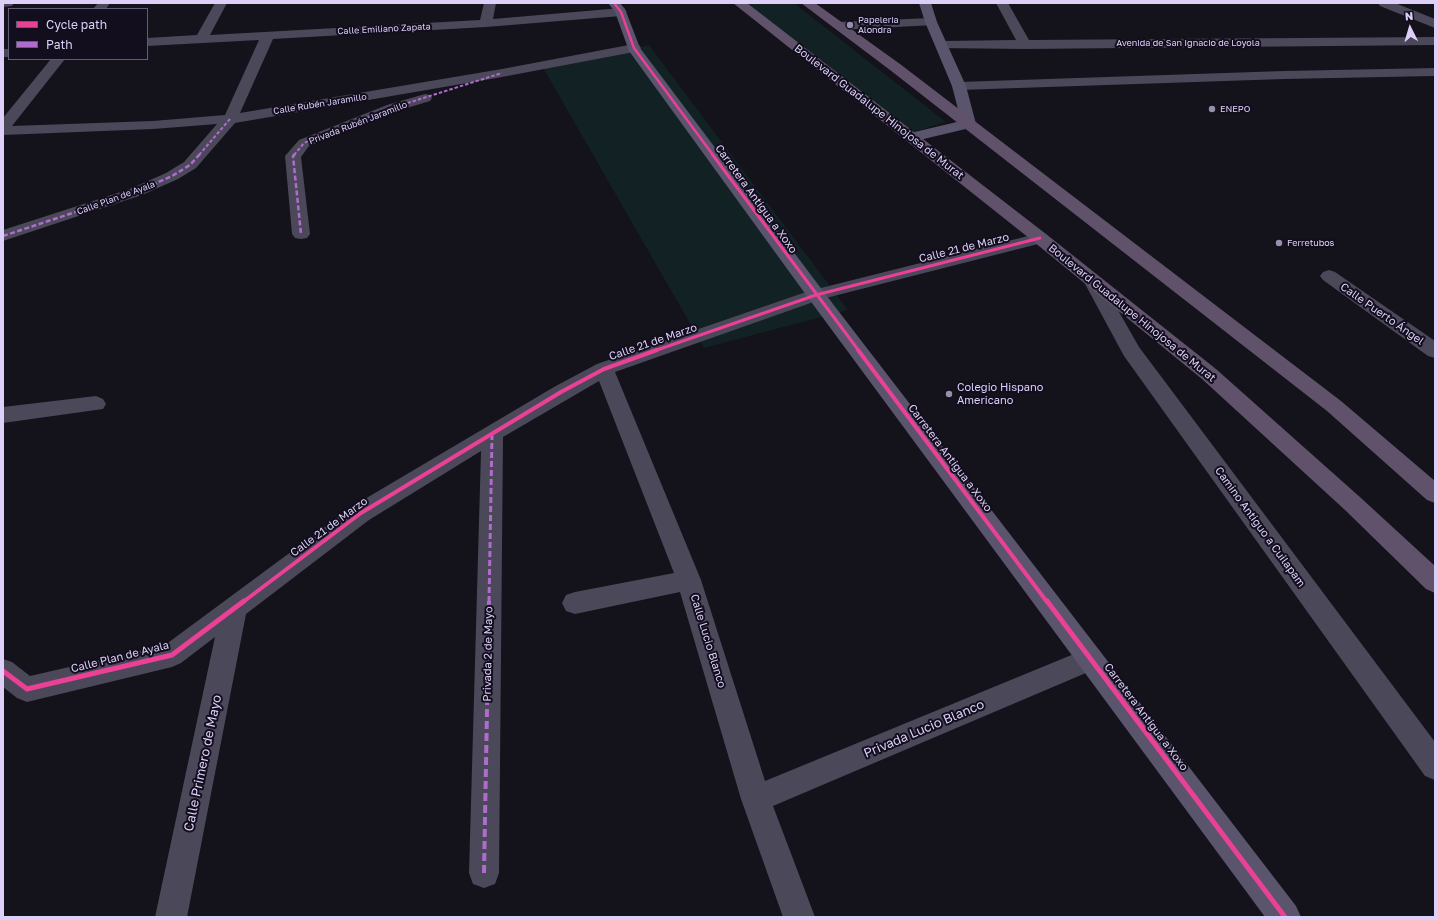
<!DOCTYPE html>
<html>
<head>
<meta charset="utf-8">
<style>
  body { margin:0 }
  #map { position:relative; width:1438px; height:920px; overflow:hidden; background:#14121a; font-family:"Golos Text",sans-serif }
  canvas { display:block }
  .frame { position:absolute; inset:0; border:4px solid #dcd0f9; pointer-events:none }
  .legend { position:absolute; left:8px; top:8px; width:140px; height:52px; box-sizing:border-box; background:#130e1d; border:1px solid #635c75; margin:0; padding:5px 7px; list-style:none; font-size:12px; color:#dcd0f9 }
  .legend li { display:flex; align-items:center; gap:8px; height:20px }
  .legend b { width:20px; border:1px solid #635c75 }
  .north { position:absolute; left:1390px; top:8px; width:40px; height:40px; -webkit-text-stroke:3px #130e1d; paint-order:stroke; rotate:355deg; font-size:11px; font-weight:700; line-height:16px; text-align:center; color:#dcd0f9 }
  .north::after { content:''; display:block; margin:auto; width:14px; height:18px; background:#dcd0f9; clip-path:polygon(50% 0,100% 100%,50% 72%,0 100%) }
</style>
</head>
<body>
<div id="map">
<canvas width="1438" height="920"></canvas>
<div class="frame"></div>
<ul class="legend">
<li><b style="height:5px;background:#ea4096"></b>Cycle path</li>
<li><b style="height:5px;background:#b06ccc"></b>Path</li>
</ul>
<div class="north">N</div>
</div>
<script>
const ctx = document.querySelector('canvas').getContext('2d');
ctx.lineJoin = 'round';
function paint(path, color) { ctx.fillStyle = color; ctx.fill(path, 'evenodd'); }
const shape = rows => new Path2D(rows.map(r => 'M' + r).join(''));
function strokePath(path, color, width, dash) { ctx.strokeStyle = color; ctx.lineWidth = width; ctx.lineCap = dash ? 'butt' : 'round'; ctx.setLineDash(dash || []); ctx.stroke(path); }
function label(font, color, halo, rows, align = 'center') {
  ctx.font = font + ' "Golos Text",sans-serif'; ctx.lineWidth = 4; ctx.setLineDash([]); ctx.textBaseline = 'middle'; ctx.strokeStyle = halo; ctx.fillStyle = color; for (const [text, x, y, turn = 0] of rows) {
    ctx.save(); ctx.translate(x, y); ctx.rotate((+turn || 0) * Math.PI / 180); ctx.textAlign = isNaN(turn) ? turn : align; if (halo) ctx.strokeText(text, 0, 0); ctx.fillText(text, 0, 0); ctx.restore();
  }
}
const green = shape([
  [746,3,794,3,946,122,913,132],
  [649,45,848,310,704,348,542,66]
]);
const lane = shape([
  [1435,68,1435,76,1284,79,959,90,953,86,959,82,1284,71,1435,68]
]);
const street = shape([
  [3,3,14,3,12,6,3,7,3,3],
  [98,3,110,3,106,9,93,9,98,3],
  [215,3,227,3,210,35,480,20,484,3,496,3,493,19,621,8,627,12,621,16,486,27,273,39,240,113,502,69,634,44,639,45,641,48,639,51,634,52,502,77,235,123,196,168,178,179,142,195,3,241,3,230,130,189,166,173,184,162,217,124,153,129,3,135,3,118,51,59,65,59,12,126,153,121,225,115,259,40,147,46,147,38,197,35,215,3],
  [996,3,1008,3,1029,40,1435,37,1435,45,1025,49,937,48,935,45,937,42,942,41,1016,40,996,3],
  [1378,3,1395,3,1435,19,1435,28,1380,6,1378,3],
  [931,18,937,22,935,25,838,30,832,26,838,22,931,18],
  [3,49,9,49,9,57,3,57,3,49],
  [425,94,430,95,432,98,430,101,397,111,309,146,301,157,310,234,307,238,301,239,295,238,292,234,285,156,299,140,387,105,425,94],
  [1040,233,1046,234,1049,238,1046,242,822,299,615,372,701,580,765,781,1091,647,1100,651,1104,659,1100,667,773,806,815,917,783,917,741,799,680,592,575,614,566,611,562,603,566,595,575,592,674,573,599,381,503,437,499,873,495,884,484,888,473,884,469,873,481,451,369,520,246,614,187,917,155,917,215,637,181,663,172,667,27,702,17,698,3,687,3,659,12,662,30,676,165,645,353,506,554,387,597,364,809,291,1040,233],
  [1329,270,1335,272,1435,341,1435,358,1428,356,1323,280,1320,276,1323,272,1329,270],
  [1093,276,1099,278,1102,282,1139,347,1435,742,1435,780,1425,776,1124,356,1084,282,1087,278,1093,276],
  [96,396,103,399,106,404,103,409,3,423,3,407,96,396]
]);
const secondary = shape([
  [608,3,620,3,625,9,640,48,823,291,1296,906,1301,917,1265,917,809,299,629,51,615,12,608,3],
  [919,3,931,3,937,22,966,86,976,124,974,127,911,142,906,140,903,137,906,134,961,121,952,86,925,22,919,3]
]);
const primary = shape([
  [733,3,747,3,1046,234,1216,369,1361,498,1435,566,1435,593,1426,589,1345,510,1202,379,1034,242,733,3],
  [801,3,815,3,900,64,1341,401,1435,481,1435,503,1427,500,1327,411,890,70,801,3]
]);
const quietFar3 = shape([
  [199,155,230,119],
  [294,155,304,143,392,108,502,73]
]);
const quietFar2 = shape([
  [295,154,293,156,301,234],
  [3,236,136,192,172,176,190,165,200,154]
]);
const quietFar1 = shape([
  [489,602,492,435]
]);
const quiet = shape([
  [484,873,489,601]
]);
const cyclewayFar3 = shape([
  [614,3,621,12,634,48,713,155]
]);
const cyclewayFar2 = shape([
  [712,154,859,351],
  [654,351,816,295,1040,238]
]);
const cyclewayFar1 = shape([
  [858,350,1047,602],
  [243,602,361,513,561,392,604,369,657,350]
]);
const cycleway = shape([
  [1047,601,1285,917],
  [3,671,27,689,172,655,244,601]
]);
const markers = [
  [850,25,4,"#968eab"],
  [1212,109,4,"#968eab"],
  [1279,243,4,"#968eab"],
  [949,394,4,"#968eab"]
];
const farPoinames = [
  ["Papeleria",858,20],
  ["Alondra",858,30],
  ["ENEPO",1220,109],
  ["Ferretubos",1287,243]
];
const farStreetnames = [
  ["Calle Emiliano Zapata",384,29,-3],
  ["Avenida de San Ignacio de Loyola",1188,43],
  ["Calle Rubén Jaramillo",320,104,-9],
  ["Privada Rubén Jaramillo",358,123,-21],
  ["Calle Plan de Ayala",116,198,-20]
];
const streetNames = [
  ["Boulevard Guadalupe Hinojosa de Murat",879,112,38],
  ["Carretera Antigua a Xoxo",756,199,54],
  ["Calle 21 de Marzo",964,248,-14],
  ["Boulevard Guadalupe Hinojosa de Murat",1132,313,39],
  ["Calle Puerto Ángel",1382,314,35],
  ["Calle 21 de Marzo",653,342,-19],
  ["Carretera Antigua a Xoxo",950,458,53],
  ["Calle 21 de Marzo",329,527,-36],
  ["Camino Antiguo a Cuilapam",1260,527,54],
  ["Calle Lucio Blanco",708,641,73],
  ["Privada 2 de Mayo",488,654,-89],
  ["Calle Plan de Ayala",120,657,-14],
  ["Carretera Antigua a Xoxo",1146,717,53]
];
const poiNames = [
  ["Colegio Hispano",957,388],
  ["Americano",957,401]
];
const nearStreetnames = [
  ["Privada Lucio Blanco",924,729,-23],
  ["Calle Primero de Mayo",203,763,-78]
];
paint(green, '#122124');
paint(lane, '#4b4859');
paint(street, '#4b4859');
paint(secondary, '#5a546c');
paint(primary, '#5f526a');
strokePath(quietFar3, '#b06ccc', 2, [3.5, 2]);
strokePath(quietFar2, '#b06ccc', 2.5, [5, 2.5]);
strokePath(quietFar1, '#b06ccc', 3, [6, 3]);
strokePath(quiet, '#b06ccc', 4, [8, 4]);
strokePath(cyclewayFar3, '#ea4096', 2.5);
strokePath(cyclewayFar2, '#ea4096', 3);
strokePath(cyclewayFar1, '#ea4096', 4);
strokePath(cycleway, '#ea4096', 5);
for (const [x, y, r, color] of markers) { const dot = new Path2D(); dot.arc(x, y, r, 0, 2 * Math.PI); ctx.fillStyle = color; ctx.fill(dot); strokePath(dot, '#130e1d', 1.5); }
label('9px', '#dcd0f9', '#130e1d', farPoinames, 'left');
label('9px', '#dcd0f9', '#130e1d', farStreetnames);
label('11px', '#dcd0f9', '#130e1d', streetNames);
label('11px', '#dcd0f9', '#130e1d', poiNames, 'left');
label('13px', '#dcd0f9', '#130e1d', nearStreetnames);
</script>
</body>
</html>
